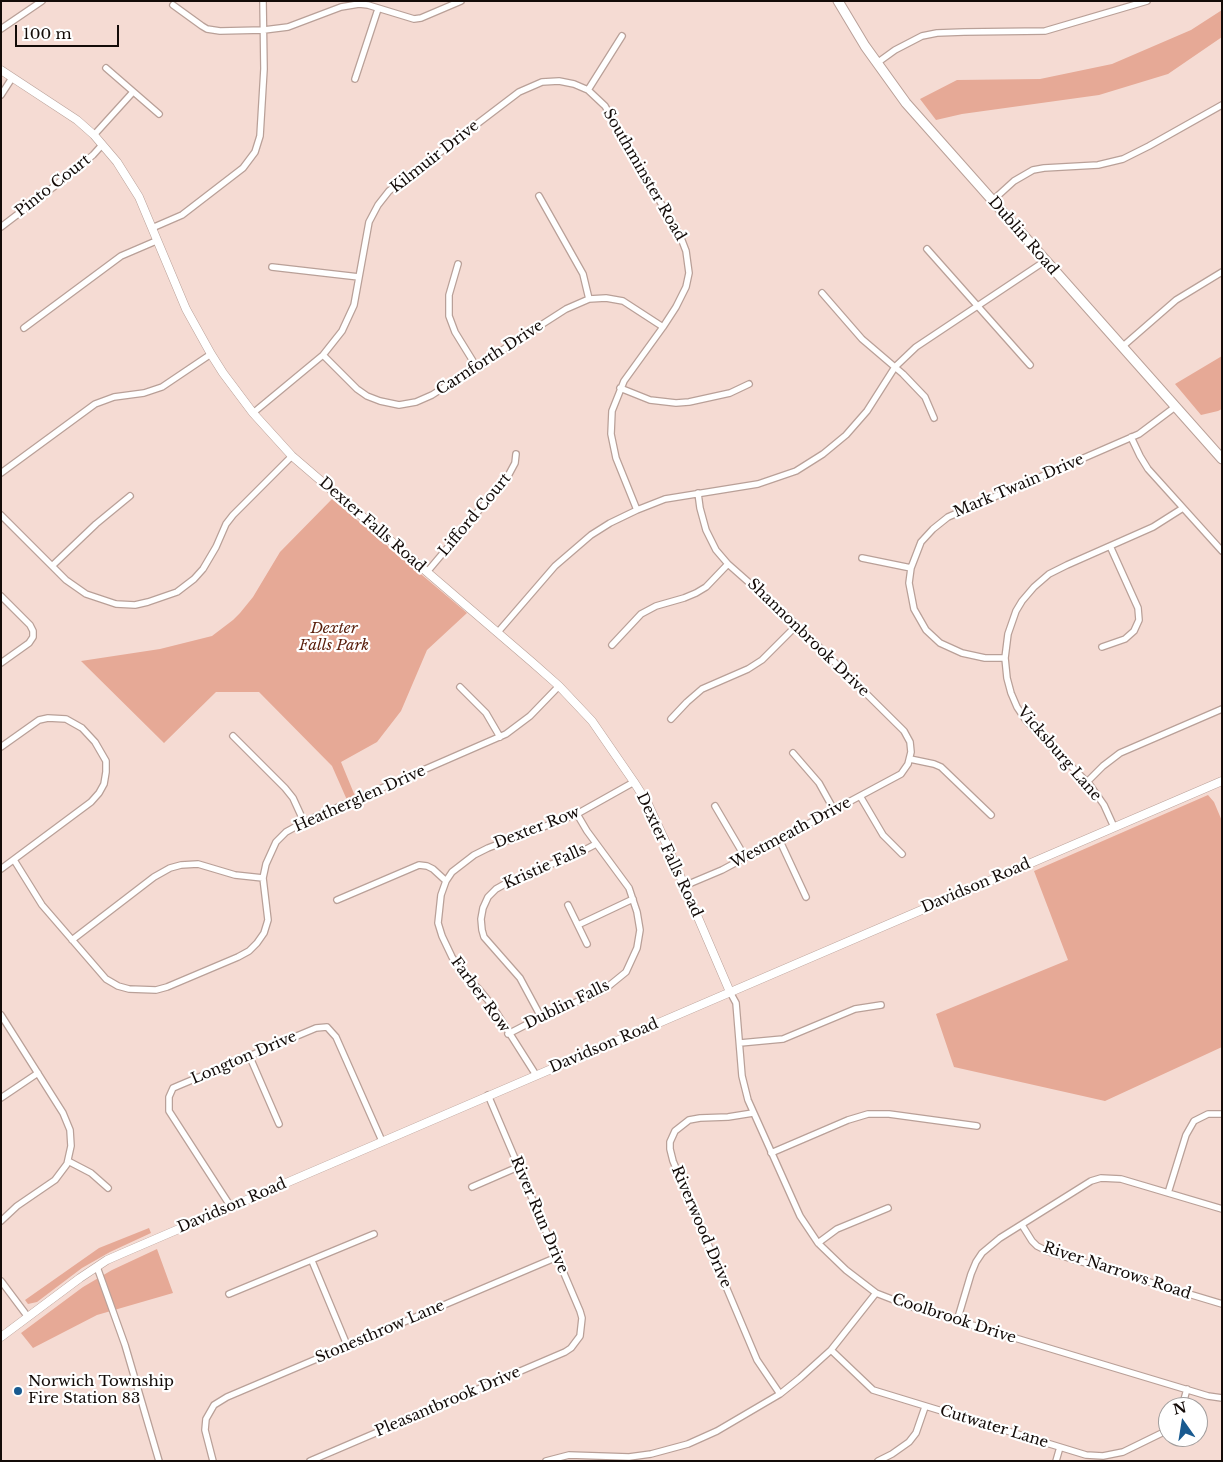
<!DOCTYPE html>
<html>
<head>
<meta charset="utf-8">
<style>
  body { margin:0 }
  #map { position:relative; width:1223px; height:1462px; overflow:hidden; background:#f5dbd3; font-family:"Libre Baskerville",serif }
  canvas { display:block }
  .frame { position:absolute; inset:0; border:2px solid #130b08; pointer-events:none }
  .north { position:absolute; left:1158px; top:1397px; width:50px; height:50px; box-sizing:border-box; background:#fff; border:1px solid #a19d9c; border-radius:50%; rotate:347deg; font-size:14px; font-weight:700; line-height:20px; text-align:center; color:#130b08 }
  .north::after { content:''; display:block; margin:auto; width:18px; height:22px; background:#195a90; clip-path:polygon(50% 0,100% 100%,50% 72%,0 100%) }
  .scale { position:absolute; left:15px; top:25px; width:104px; height:22px; box-sizing:border-box; border:2px solid #130b08; border-top:0; padding-left:6px; font-size:15px; line-height:18px; white-space:nowrap; color:#130b08; -webkit-text-stroke:4px #fff; paint-order:stroke }
</style>
</head>
<body>
<div id="map">
<canvas width="1223" height="1462"></canvas>
<div class="frame"></div>
<div class="north">N</div>
<div class="scale">100 m</div>
</div>
<script>
const ctx = document.querySelector('canvas').getContext('2d');
ctx.lineJoin = 'round';
function paint(path, color) { ctx.fillStyle = color; ctx.fill(path, 'evenodd'); }
const shape = rows => new Path2D(rows.map(r => 'M' + r).join(''));
function strokePath(path, color, width, dash) { ctx.strokeStyle = color; ctx.lineWidth = width; ctx.lineCap = dash ? 'butt' : 'round'; ctx.setLineDash(dash || []); ctx.stroke(path); }
function label(font, color, halo, rows, align = 'center') {
  ctx.font = font + ' "Libre Baskerville",serif'; ctx.lineWidth = 4.5; ctx.setLineDash([]); ctx.textBaseline = 'middle'; ctx.strokeStyle = halo; ctx.fillStyle = color; for (const [text, x, y, turn = 0] of rows) {
    ctx.save(); ctx.translate(x, y); ctx.rotate((+turn || 0) * Math.PI / 180); ctx.textAlign = isNaN(turn) ? turn : align; if (halo) ctx.strokeText(text, 0, 0); ctx.fillText(text, 0, 0); ctx.restore();
  }
}
const green = shape([
  [1222,10,1222,37,1168,74,1099,95,962,114,936,120,920,99,957,80,1040,79,1112,64,1191,30],
  [1222,356,1222,409,1218,411,1201,415,1175,384],
  [332,499,467,613,427,650,401,711,377,742,341,762,355,796,347,800,332,766,259,692,216,692,164,743,81,661,160,649,212,636,233,620,240,613,253,597,280,552],
  [1208,795,1214,802,1222,821,1222,1047,1105,1101,954,1067,936,1014,1068,960,1034,871],
  [149,1228,151,1233,110,1252,82,1268,37,1302,28,1304,25,1300,99,1248],
  [157,1249,173,1293,97,1315,33,1348,21,1333,83,1287,112,1270]
]);
const street = shape([
  [173,5,202,26,207,29,220,31,264,30,288,27,341,7,359,4,368,5,414,19,421,18,461,1],
  [1,29,42,1],
  [877,63,895,50,922,36,937,33,964,32,1045,31,1147,1],
  [106,68,159,114],
  [355,79,378,9],
  [588,90,622,36],
  [1,95,12,78],
  [94,135,133,92],
  [539,196,583,274,589,299],
  [992,201,1014,181,1033,170,1044,168,1098,165,1123,159,1149,146,1222,105],
  [1,227,56,185,93,155,102,145],
  [152,228,182,215,243,168,255,152,260,136,264,69,263,1],
  [927,249,1030,365],
  [458,264,449,295,449,316,455,332,476,366],
  [272,267,359,277],
  [822,293,862,339,903,374,925,397,934,418],
  [24,328,121,256,156,241],
  [1122,347,1176,300,1222,272],
  [323,355,357,389,367,396,380,401,399,405,416,402,432,395,566,309,589,299,606,298,623,301,663,327],
  [620,388,650,400,676,403,689,402,730,393,749,384],
  [253,413,323,355,342,331,354,305,369,222,378,205,389,191,519,92,542,82,559,81,574,84,588,90,605,106,681,238,686,251,689,273,686,287,676,307,663,327,624,381,612,411,611,434,616,458,637,510],
  [1131,437,1140,456,1148,469,1222,551],
  [1,473,95,404,114,397,144,393,162,387,211,354],
  [1,515,66,580,86,594,116,604,135,605,148,602,177,592,194,579,203,569,216,547,226,524,233,515,292,456],
  [862,558,911,568],
  [52,566,96,524,130,496],
  [427,572,508,476,515,463,516,454],
  [1,596,30,625,33,631,33,637,29,643,1,663],
  [498,632,555,566,591,535,610,523,637,510,665,499,758,484,796,471,823,454,846,435,867,411,895,367,916,347,1045,261],
  [612,645,641,614,656,606,684,598,696,593,706,587,728,564],
  [1102,647,1125,639,1134,631,1139,620,1138,608,1110,546],
  [1005,658,985,658,962,653,940,643,926,630,914,609,909,583,911,568,921,542,933,529,948,517,1139,434,1175,407],
  [460,687,486,713,500,737],
  [671,719,687,702,702,689,748,669,762,660,797,625],
  [233,736,285,788,293,798,304,822],
  [1,747,39,720,48,718,66,719,82,728,95,742,106,761,106,772,104,784,99,793,91,802,1,869],
  [793,753,819,783,834,810],
  [910,759,934,764,941,767,991,815],
  [1087,782,1103,766,1120,753,1222,709],
  [860,796,883,835,902,854],
  [715,806,745,857],
  [1114,827,1104,805,1090,785,1037,732,1025,719,1017,707,1011,693,1007,678,1005,658,1008,634,1016,611,1022,601,1034,587,1049,574,1067,565,1153,527,1183,508],
  [779,839,806,897],
  [14,860,42,905,106,979,118,986,129,989,156,990,167,987,238,957,249,951,257,943,264,933,268,920,263,878,266,864,276,842,286,832,304,822,506,734,530,716,559,686],
  [684,886,722,870,901,774,908,764,911,752,910,742,904,731,797,625,728,564,716,550,706,530,700,508,698,493],
  [337,900,419,865,427,866,433,869,446,881],
  [568,905,587,944],
  [578,925,633,899],
  [72,940,154,877,170,868,181,865,198,864,235,875,263,878],
  [730,992,736,1003,742,1076,748,1100,800,1216,818,1243,846,1270,876,1293,912,1307,1208,1396,1222,1398],
  [1,1015,63,1113,70,1130,71,1146,67,1164,55,1180,17,1206,1,1221],
  [541,1017,520,978,484,937,482,930,481,919,483,908,488,897,496,889,512,880,579,853,596,844],
  [508,1034,541,1017,600,992,610,985,626,972,637,948,640,930,637,912,629,888,587,831,577,814],
  [740,1043,783,1039,855,1009,881,1005],
  [249,1055,279,1124],
  [536,1075,491,1004,478,988,466,978,452,957,442,936,438,923,441,895,446,881,452,872,474,855,488,848,577,814,634,782],
  [1,1098,38,1073],
  [753,1113,728,1117,700,1118,689,1120,675,1131,670,1142,670,1149,673,1161,757,1360,780,1394],
  [771,1153,848,1120,868,1114,889,1114,977,1126],
  [68,1161,91,1173,108,1188],
  [472,1187,518,1167],
  [1168,1193,1186,1135,1194,1121,1208,1114,1222,1114],
  [231,1207,169,1111,169,1097,173,1088,180,1085,316,1028,327,1027,336,1037,382,1141],
  [1022,1225,1032,1241,1037,1246,1049,1252,1222,1304],
  [818,1243,837,1229,888,1208],
  [312,1261,347,1345],
  [97,1267,125,1345,159,1461],
  [1,1281,28,1317],
  [229,1294,374,1234],
  [957,1321,971,1274,976,1262,982,1253,1000,1238,1091,1181,1101,1178,1121,1179,1222,1209],
  [831,1350,873,1390,1086,1455,1103,1456,1123,1452,1168,1430],
  [1182,1407,1187,1389],
  [213,1461,205,1430,206,1419,214,1405,227,1397,557,1257],
  [310,1461,565,1352,571,1348,580,1336,582,1318,580,1311,488,1095],
  [546,1461,569,1455,629,1457,651,1454,688,1444,717,1431,780,1394,800,1378,831,1350,876,1293],
  [878,1461,892,1454,909,1442,916,1433,925,1407],
  [1056,1461,1060,1447]
]);
const secondary = shape([
  [1,70,77,120,94,135,117,162,139,197,186,309,211,354,223,373,253,413,292,456,533,663,559,686,592,721,634,782,648,804,666,843,730,992],
  [1,1337,80,1278,107,1260,123,1253,1222,781]
]);
const primary = shape([
  [838,1,865,46,906,103,1222,459]
]);
const markers = [
  [18,1391,5,"#195a90"]
];
const streetNames = [
  ["Kilmuir Drive",435,157,-38],
  ["Southminster Road",644,175,60],
  ["Pinto Court",53,186,-38],
  ["Dublin Road",1023,236,49],
  ["Carnforth Drive",490,358,-33],
  ["Mark Twain Drive",1019,486,-23],
  ["Lifford Court",475,515,-50],
  ["Dexter Falls Road",372,525,41],
  ["Shannonbrook Drive",808,638,44],
  ["Vicksburg Lane",1059,754,49],
  ["Heatherglen Drive",360,799,-24],
  ["Dexter Row",537,828,-21],
  ["Westmeath Drive",791,833,-28],
  ["Dexter Falls Road",669,855,65],
  ["Kristie Falls",545,867,-24],
  ["Davidson Road",976,886,-23],
  ["Farber Row",480,995,54],
  ["Dublin Falls",567,1005,-26],
  ["Davidson Road",604,1046,-23],
  ["Longton Drive",244,1058,-23],
  ["Davidson Road",232,1206,-23],
  ["River Run Drive",539,1215,67],
  ["Riverwood Drive",701,1227,67],
  ["River Narrows Road",1117,1271,18],
  ["Coolbrook Drive",954,1319,18],
  ["Stonesthrow Lane",380,1332,-23],
  ["Pleasantbrook Drive",448,1402,-23],
  ["Cutwater Lane",994,1427,17]
];
const parkNames = [
  ["Dexter",334,629],
  ["Falls Park",334,646]
];
const poiNames = [
  ["Norwich Township",28,1382],
  ["Fire Station 83",28,1399]
];
paint(green, '#e6a996');
strokePath(street, '#b9a098', 8);
strokePath(secondary, '#b9a098', 9);
strokePath(primary, '#b9a098', 11);
strokePath(street, '#fff', 5.5);
strokePath(secondary, '#fff', 8);
strokePath(primary, '#fff', 9);
for (const [x, y, r, color] of markers) { const dot = new Path2D(); dot.arc(x, y, r, 0, 2 * Math.PI); ctx.fillStyle = color; ctx.fill(dot); strokePath(dot, '#fff', 2); }
label('15px', '#130b08', '#fff', streetNames);
label('italic 15px', '#591e0b', '#fff', parkNames);
label('15px', '#130b08', '#fff', poiNames, 'left');
</script>
</body>
</html>
